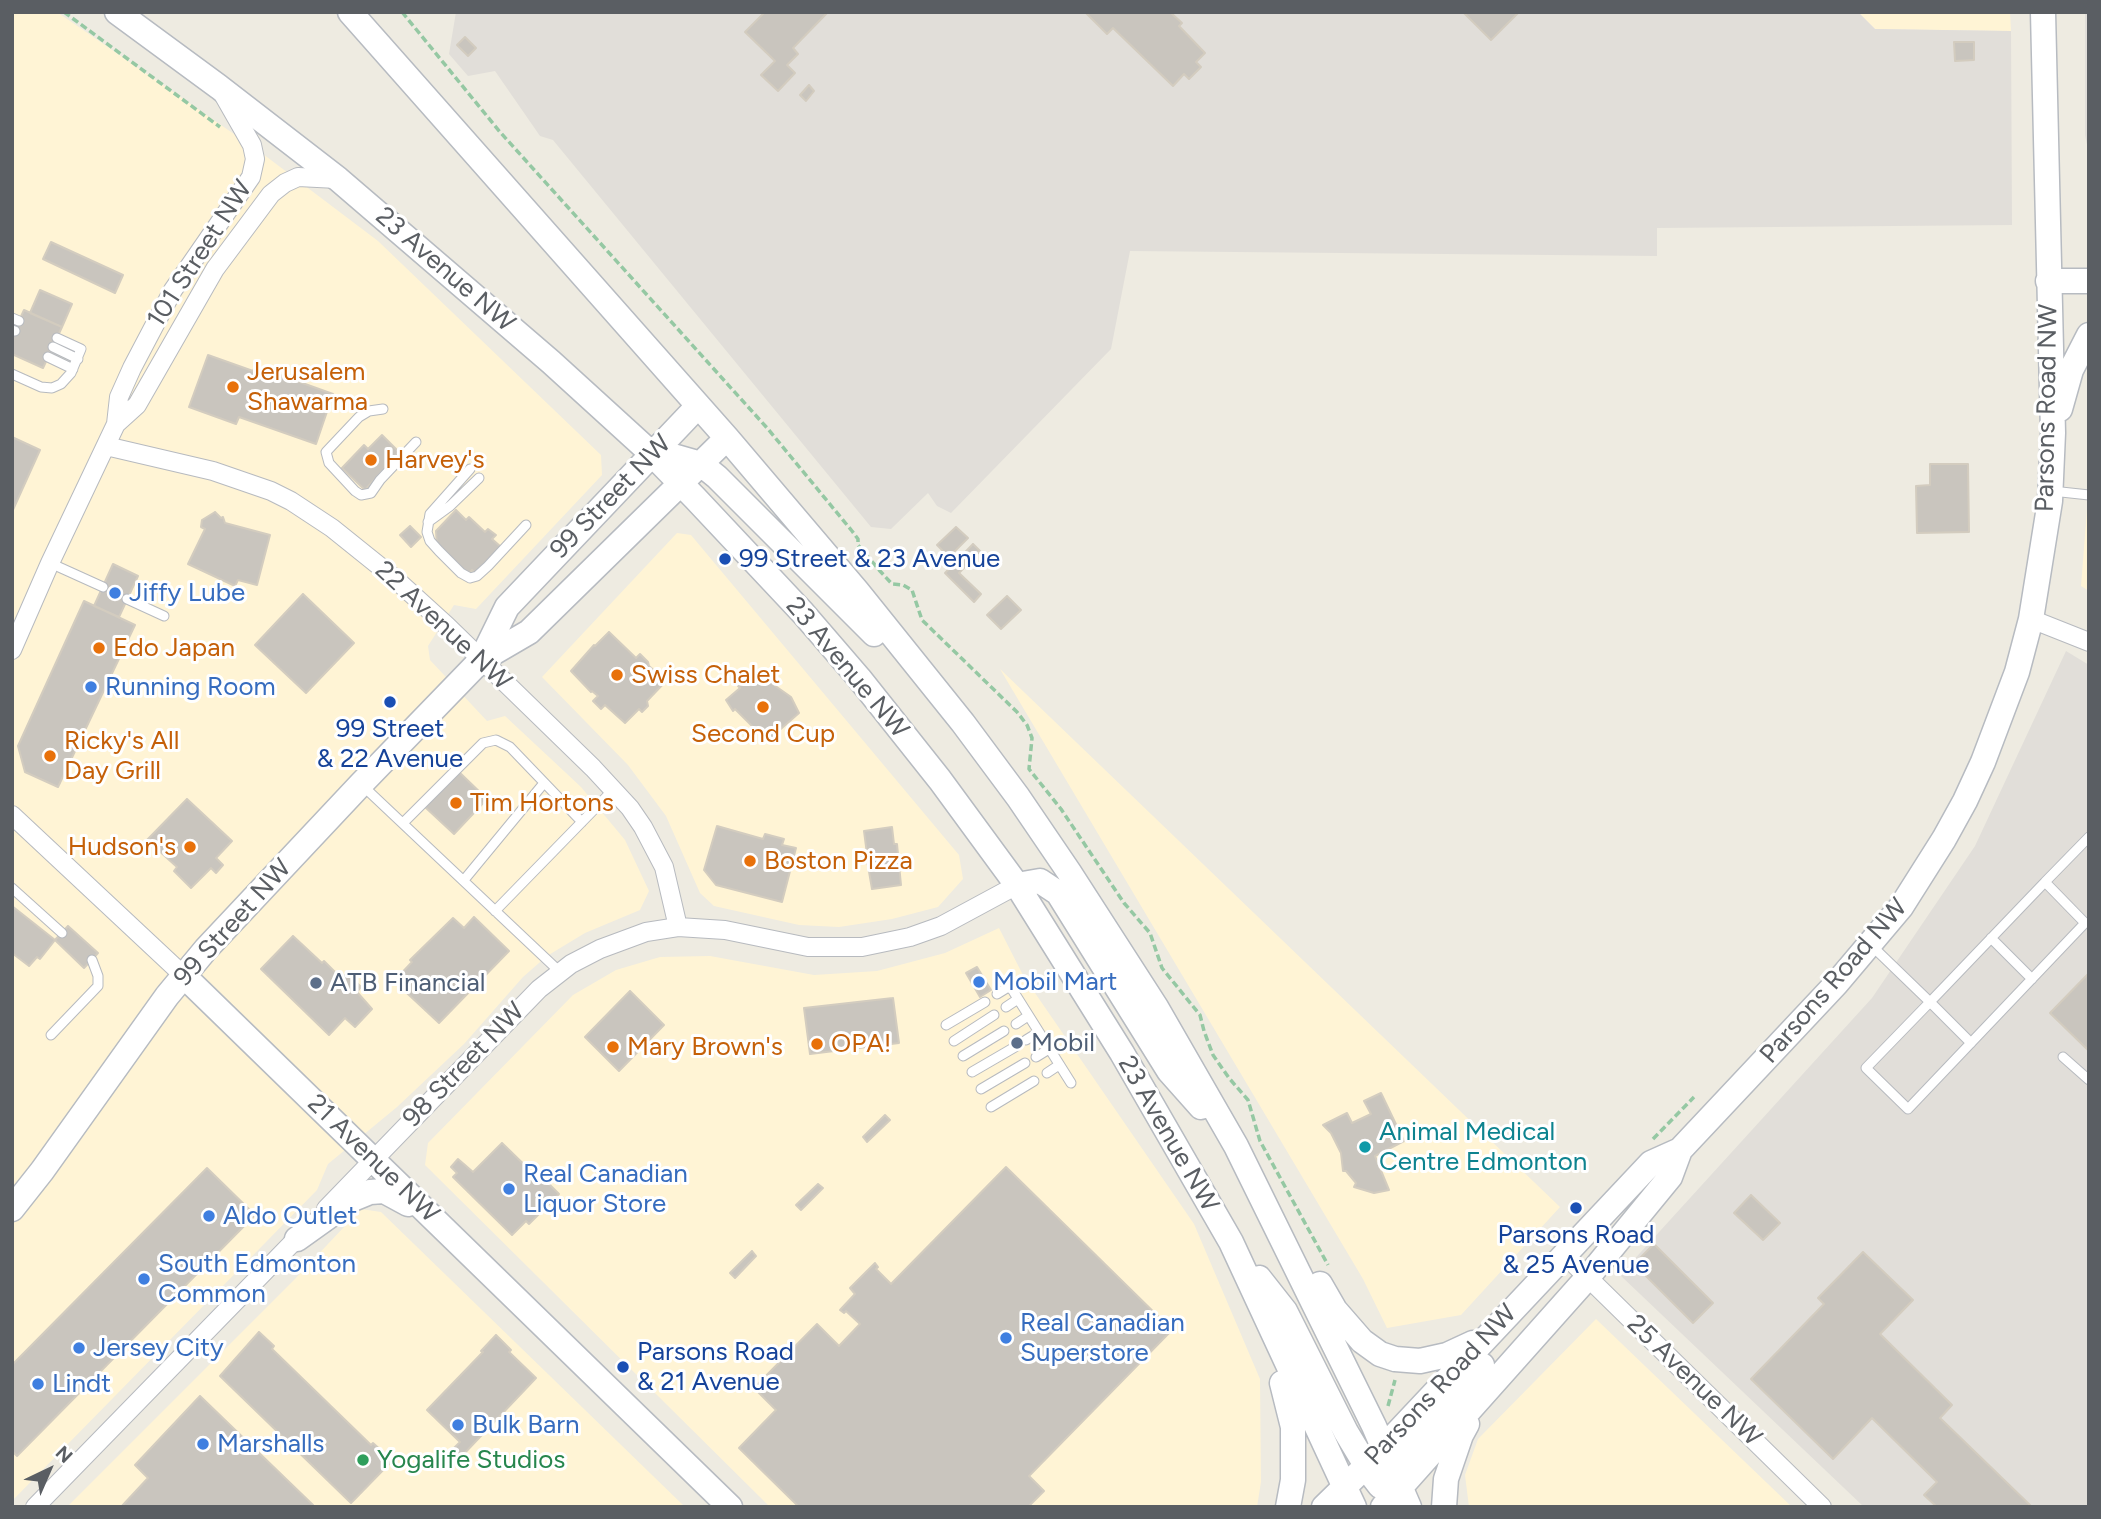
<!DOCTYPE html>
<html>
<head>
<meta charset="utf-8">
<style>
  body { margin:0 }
  #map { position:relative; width:2101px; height:1519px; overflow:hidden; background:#eeebe1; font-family:Figtree,sans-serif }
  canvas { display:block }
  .frame { position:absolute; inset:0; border:14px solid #5a5e63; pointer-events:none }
  .north { position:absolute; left:14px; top:1435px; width:70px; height:70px; -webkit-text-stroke:5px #fff; paint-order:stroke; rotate:44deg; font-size:19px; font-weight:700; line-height:28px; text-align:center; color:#5a5e63 }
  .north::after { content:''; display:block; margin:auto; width:24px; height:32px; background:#5a5e63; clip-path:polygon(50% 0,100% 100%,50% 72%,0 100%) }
</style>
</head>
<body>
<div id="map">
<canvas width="2101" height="1519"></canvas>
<div class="frame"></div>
<div class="north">N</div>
</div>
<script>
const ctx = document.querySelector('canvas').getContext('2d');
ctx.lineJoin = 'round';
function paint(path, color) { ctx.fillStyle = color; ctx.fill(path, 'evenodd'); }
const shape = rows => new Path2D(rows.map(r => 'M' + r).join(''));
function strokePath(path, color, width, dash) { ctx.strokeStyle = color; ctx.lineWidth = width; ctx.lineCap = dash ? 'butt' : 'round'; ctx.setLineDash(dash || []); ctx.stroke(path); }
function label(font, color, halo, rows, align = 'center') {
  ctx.font = font + ' Figtree,sans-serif'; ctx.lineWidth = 6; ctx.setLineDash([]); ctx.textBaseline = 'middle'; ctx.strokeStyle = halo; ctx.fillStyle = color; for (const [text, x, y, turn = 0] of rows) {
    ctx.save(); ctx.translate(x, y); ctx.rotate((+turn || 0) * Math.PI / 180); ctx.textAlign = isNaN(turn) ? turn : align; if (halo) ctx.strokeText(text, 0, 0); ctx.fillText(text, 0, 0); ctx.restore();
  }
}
const commercial = shape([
  [12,12,57,12,263,154,378,241,601,455,602,475,476,609,454,605,428,646,430,660,487,721,505,716,581,787,625,840,649,891,640,910,585,933,547,956,523,977,464,1044,397,1107,328,1164,317,1190,12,1501],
  [1858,12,2010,12,2011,31,1875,29],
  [2089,484,2089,591,2081,586],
  [677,533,691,535,959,855,963,879,938,907,892,919,839,927,799,925,714,906,700,893,666,816,628,765,542,677],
  [1000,669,1560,1207,1461,1315,1387,1328,1363,1279],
  [999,928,1024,977,1194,1224,1260,1379,1261,1482,1257,1507,770,1507,425,1165,428,1143,573,995,616,970,660,957,710,956,814,975,877,971,945,953],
  [361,1209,381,1212,685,1507,67,1507,294,1280],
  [1596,1319,1792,1507,1469,1507,1465,1475,1478,1439]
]);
const industrial = shape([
  [456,12,1858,12,1875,29,2011,31,2012,225,1657,228,1657,256,1130,251,1111,349,951,513,937,506,928,493,891,529,871,527,553,140,540,136,495,71,468,76,449,54],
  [2085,12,2089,12,2089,154,2085,135],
  [2066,651,2089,665,2089,1507,1864,1507,1620,1275,1872,998,1975,846]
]);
const building = shape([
  [765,12,828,12,793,48,798,54,787,65,795,73,778,91,761,75,775,61,745,32,765,12],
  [1085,12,1170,12,1182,23,1179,26,1205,53,1196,62,1201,67,1189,79,1184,74,1173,86,1113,28,1107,34,1085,12],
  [1463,12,1519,12,1491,40,1463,12],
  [465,37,476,48,468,56,457,45,465,37],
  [1954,42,1974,42,1974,60,1955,61,1954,42],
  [809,85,814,91,806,101,800,95,809,85],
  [51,242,123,275,115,293,43,259,51,242],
  [40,290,72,304,62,327,30,313,40,290],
  [24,310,62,327,43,368,12,354,12,336,24,310],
  [208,355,253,371,255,366,333,394,316,444,239,417,236,424,189,407,208,355],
  [382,435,399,452,365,490,342,468,364,445,368,449,382,435],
  [12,437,40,450,12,512,12,437],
  [1930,464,1968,464,1969,532,1917,533,1916,486,1930,485,1930,464],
  [456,510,466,520,469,517,485,532,488,529,496,535,492,539,501,547,476,574,472,570,467,575,437,547,436,531,456,510],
  [215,512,221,518,223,517,225,523,270,535,257,585,238,580,235,586,188,564,205,529,201,527,202,520,215,512],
  [410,526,421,537,411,547,400,535,410,526],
  [956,527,968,538,949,557,937,545,956,527],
  [973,544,980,551,959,573,981,594,974,602,945,573,973,544],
  [113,564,138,576,119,617,94,606,113,564],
  [303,594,354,643,306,693,255,645,303,594],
  [1007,596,1021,610,1001,629,987,615,1007,596],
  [84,601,135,625,58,787,25,772,18,746,84,601],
  [609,632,636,658,640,654,648,662,649,666,666,681,647,701,648,706,642,712,639,709,625,723,605,705,601,709,593,701,598,696,592,691,591,692,571,671,594,645,595,646,609,632],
  [760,669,774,685,791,697,799,713,767,741,735,709,733,711,726,700,740,688,738,686,760,669],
  [459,772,487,799,454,834,425,807,459,772],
  [187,799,232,841,216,858,223,865,216,873,211,868,191,888,174,871,177,867,147,840,187,799],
  [717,826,763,839,765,834,784,839,782,845,796,848,782,902,716,885,704,870,717,826],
  [892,827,894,844,897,844,901,885,872,889,866,854,867,854,864,831,892,827],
  [12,906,55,940,40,959,37,957,29,966,12,953,12,906],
  [474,917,509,951,439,1023,394,981,412,962,410,960,453,918,464,928,474,917],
  [68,926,98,953,84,968,55,940,68,926],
  [293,936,322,963,324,961,342,979,347,973,361,987,357,992,372,1009,355,1027,345,1018,329,1035,261,969,293,936],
  [977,967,991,990,980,997,966,973,977,967],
  [2089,973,2089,1051,2050,1013,2089,973],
  [630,991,664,1025,619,1071,585,1037,630,991],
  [893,998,899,1043,810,1054,804,1008,893,998],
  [1381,1093,1404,1141,1375,1156,1389,1190,1374,1193,1354,1187,1356,1183,1346,1171,1343,1171,1341,1153,1331,1133,1323,1125,1347,1113,1352,1123,1371,1114,1364,1101,1381,1093],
  [885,1115,890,1120,867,1142,863,1137,885,1115],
  [502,1143,543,1183,545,1180,559,1194,529,1224,526,1221,512,1235,453,1177,457,1173,451,1167,458,1159,473,1172,502,1143],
  [1006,1167,1172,1330,1029,1476,1044,1491,1028,1507,799,1507,739,1448,776,1410,754,1388,817,1324,839,1346,860,1324,846,1311,844,1313,840,1310,855,1294,850,1288,875,1263,878,1267,876,1269,891,1284,1006,1167],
  [207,1168,255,1215,17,1456,12,1451,12,1365,207,1168],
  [818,1184,823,1188,801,1210,796,1205,818,1184],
  [1751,1195,1780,1223,1763,1240,1734,1213,1751,1195],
  [1654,1244,1713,1303,1693,1323,1634,1264,1654,1244],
  [752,1251,756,1256,735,1278,730,1273,752,1251],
  [1863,1252,1913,1300,1880,1334,1952,1405,1940,1418,2032,1507,1937,1507,1924,1495,1937,1482,1872,1418,1833,1459,1751,1379,1824,1304,1818,1298,1863,1252],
  [259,1332,274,1346,272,1349,371,1445,373,1443,384,1453,382,1456,390,1463,351,1503,220,1376,259,1332],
  [496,1335,511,1350,509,1352,536,1378,460,1458,452,1450,460,1442,427,1410,483,1352,481,1351,496,1335],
  [200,1396,313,1505,311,1507,121,1507,148,1478,135,1465,200,1396]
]);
const path = shape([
  [64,12,220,127],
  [402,12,500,132,768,429,852,531,858,539,858,545,880,571,892,584,903,585,912,590,922,620,1017,712,1027,725,1032,738,1029,769,1061,809,1124,903,1150,933,1162,968,1200,1015,1204,1031,1213,1055,1229,1078,1248,1100,1260,1141,1328,1265],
  [1653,1139,1694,1097],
  [1388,1406,1395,1380]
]);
const lane = shape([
  [12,318,19,321],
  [12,330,15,331],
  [53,347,78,359],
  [48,357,73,369],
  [12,374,41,387,52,388,61,384,71,373,81,349,57,338],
  [383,409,369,411,359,417,326,452,329,463,355,491,361,495,371,493,380,480,416,442],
  [470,469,430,514,427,532,430,541,439,551,461,573,470,578,477,576,488,566,526,525],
  [2052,491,2089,495],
  [428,522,450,506,479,478],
  [50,563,103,587],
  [127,599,164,616],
  [363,786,560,972],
  [403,823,483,743,496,740,510,747,582,822],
  [464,880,544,783],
  [2045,882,2089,837],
  [12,888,62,933],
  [495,911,614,789],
  [1991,938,2032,979],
  [1872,946,1930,1002,1866,1068,1908,1109,2085,923,2045,882,1930,1002,1971,1043],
  [997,994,1010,986,1071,1083],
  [1006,1007,1018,999],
  [1016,1024,1028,1016],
  [946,1025,985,1002],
  [51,1035,98,986,98,976,92,960],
  [1026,1040,1039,1032],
  [954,1041,994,1015],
  [963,1056,1004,1031],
  [1036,1057,1049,1049],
  [2063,1057,2089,1080],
  [972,1072,1015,1047],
  [1047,1073,1059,1065],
  [981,1089,1025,1063],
  [991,1107,1034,1081]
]);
const street = shape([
  [116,424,137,405,215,269,271,194,285,183,298,177,337,179],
  [106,446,213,471,271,491,291,501,332,528,393,577,447,626,593,768,630,808,643,827,664,867,678,927],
  [2031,619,2089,642],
  [12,650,50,563,116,424,119,397,132,368,173,290,251,177,255,159,252,145,224,96],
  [12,815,183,975],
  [326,1209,539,989,571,964,600,949,646,932,678,927,725,930,808,947,862,947,910,937,941,926,1017,885],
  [1565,1255,1822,1507],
  [35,1507,304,1231]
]);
const secondary = shape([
  [117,12,219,87,338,179,551,362,652,454,695,498,803,613,859,678,940,780,1017,885,1122,1053,1231,1242,1354,1507],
  [350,12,727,438,857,591,963,723,1018,797,1069,872,1156,1007,1236,1146,1374,1426,1409,1507],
  [2048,281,2089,281],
  [2060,409,2071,370,2089,335],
  [652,454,666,454,701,464,717,477,874,634],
  [481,660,507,607,698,406],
  [1017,885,1040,881,1058,893,1169,1071,1201,1107],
  [183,975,730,1507],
  [12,1209,42,1171,167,996,206,949,361,784,481,660,529,632,727,438],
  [297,1239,353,1199,370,1192,384,1191,408,1204],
  [1259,1278,1285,1311,1346,1432,1373,1477,1380,1486,1389,1489,1400,1488],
  [1320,1284,1335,1310,1362,1341,1380,1354,1395,1359,1420,1361,1447,1355,1473,1343],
  [1282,1383,1293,1427,1293,1480,1288,1507],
  [1384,1478,1482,1365],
  [1324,1507,1366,1466,1651,1163,1680,1150,1836,984,1901,907,1944,839,1965,801,1983,762,2017,672,2031,619,2050,501,2053,433,2043,12],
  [1383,1507,1588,1277,1670,1177,1680,1150],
  [1444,1507,1446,1479,1461,1435,1467,1424]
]);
const markers = [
  [233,387,7,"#e8710a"],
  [371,460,7,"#e8710a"],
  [725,559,7,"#1a4fb4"],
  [115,593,7,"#3f7fe0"],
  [99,648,7,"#e8710a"],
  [617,675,7,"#e8710a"],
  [91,687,7,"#3f7fe0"],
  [390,702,7,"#1a4fb4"],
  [763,707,7,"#e8710a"],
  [50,756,7,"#e8710a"],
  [456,803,7,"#e8710a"],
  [190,847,7,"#e8710a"],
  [750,861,7,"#e8710a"],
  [979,982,7,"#3f7fe0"],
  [316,983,7,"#5c6f8a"],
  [1017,1043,7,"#5c6f8a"],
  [817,1044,7,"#e8710a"],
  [613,1047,7,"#e8710a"],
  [1365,1147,7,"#0f9aa8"],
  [509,1189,7,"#3f7fe0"],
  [1576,1208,7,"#1a4fb4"],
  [209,1216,7,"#3f7fe0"],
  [144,1279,7,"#3f7fe0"],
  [1006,1338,7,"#3f7fe0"],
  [79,1348,7,"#3f7fe0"],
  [623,1367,7,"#1a4fb4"],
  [38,1384,7,"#3f7fe0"],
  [458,1425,7,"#3f7fe0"],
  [203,1444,7,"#3f7fe0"],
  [363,1460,7,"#2e9e5b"]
];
const streetNames = [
  ["101 Street NW",200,254,-57],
  ["23 Avenue NW",445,270,41],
  ["Parsons Road NW",2047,408,-89],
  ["99 Street NW",611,497,-46],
  ["22 Avenue NW",443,626,43],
  ["23 Avenue NW",847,668,50],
  ["99 Street NW",233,923,-48],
  ["Parsons Road NW",1834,981,-49],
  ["98 Street NW",464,1065,-46],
  ["23 Avenue NW",1168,1134,60],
  ["21 Avenue NW",373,1159,44],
  ["25 Avenue NW",1694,1381,44],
  ["Parsons Road NW",1441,1385,-47]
];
const foodNames = [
  ["Jerusalem",247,372],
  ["Shawarma",247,402],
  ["Harvey's",385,460],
  ["Edo Japan",113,648],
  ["Swiss Chalet",631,675],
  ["Second Cup",763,734,"center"],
  ["Ricky's All",64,741],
  ["Day Grill",64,771],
  ["Tim Hortons",470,803],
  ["Hudson's",176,847,"right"],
  ["Boston Pizza",764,861],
  ["OPA!",831,1044],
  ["Mary Brown's",627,1047]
];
const transitNames = [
  ["99 Street & 23 Avenue",739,559],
  ["99 Street",390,729,"center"],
  ["& 22 Avenue",390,759,"center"],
  ["Parsons Road",1576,1235,"center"],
  ["& 25 Avenue",1576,1265,"center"],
  ["Parsons Road",637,1352],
  ["& 21 Avenue",637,1382]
];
const shopNames = [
  ["Jiffy Lube",129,593],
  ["Running Room",105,687],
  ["Mobil Mart",993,982],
  ["Real Canadian",523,1174],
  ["Liquor Store",523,1204],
  ["Aldo Outlet",223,1216],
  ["South Edmonton",158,1264],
  ["Common",158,1294],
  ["Real Canadian",1020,1323],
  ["Superstore",1020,1353],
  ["Jersey City",93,1348],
  ["Lindt",52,1384],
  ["Bulk Barn",472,1425],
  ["Marshalls",217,1444]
];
const serviceNames = [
  ["ATB Financial",330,983],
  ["Mobil",1031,1043]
];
const cultureNames = [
  ["Animal Medical",1379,1132],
  ["Centre Edmonton",1379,1162]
];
const leisureNames = [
  ["Yogalife Studios",377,1460]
];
paint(commercial, '#fff4d5');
paint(industrial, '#e1ded9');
paint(building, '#c9c5be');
strokePath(building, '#d3ccbf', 2);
strokePath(lane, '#b7babf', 11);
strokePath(street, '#b7babf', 20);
strokePath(secondary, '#b7bbc1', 27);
strokePath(path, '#95c8a3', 3.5, [7, 3.5]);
strokePath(lane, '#fff', 9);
strokePath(street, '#fff', 18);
strokePath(secondary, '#fff', 24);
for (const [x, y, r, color] of markers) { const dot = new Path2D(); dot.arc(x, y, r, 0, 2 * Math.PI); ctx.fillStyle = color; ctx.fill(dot); strokePath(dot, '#fff', 2.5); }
label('26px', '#5a5e63', '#fff', streetNames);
label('26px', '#c56008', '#fff', foodNames, 'left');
label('26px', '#164399', '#fff', transitNames, 'left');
label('26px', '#366cbe', '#fff', shopNames, 'left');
label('26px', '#4e5e75', '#fff', serviceNames, 'left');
label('26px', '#0d838f', '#fff', cultureNames, 'left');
label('26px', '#27864d', '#fff', leisureNames, 'left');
</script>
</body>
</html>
